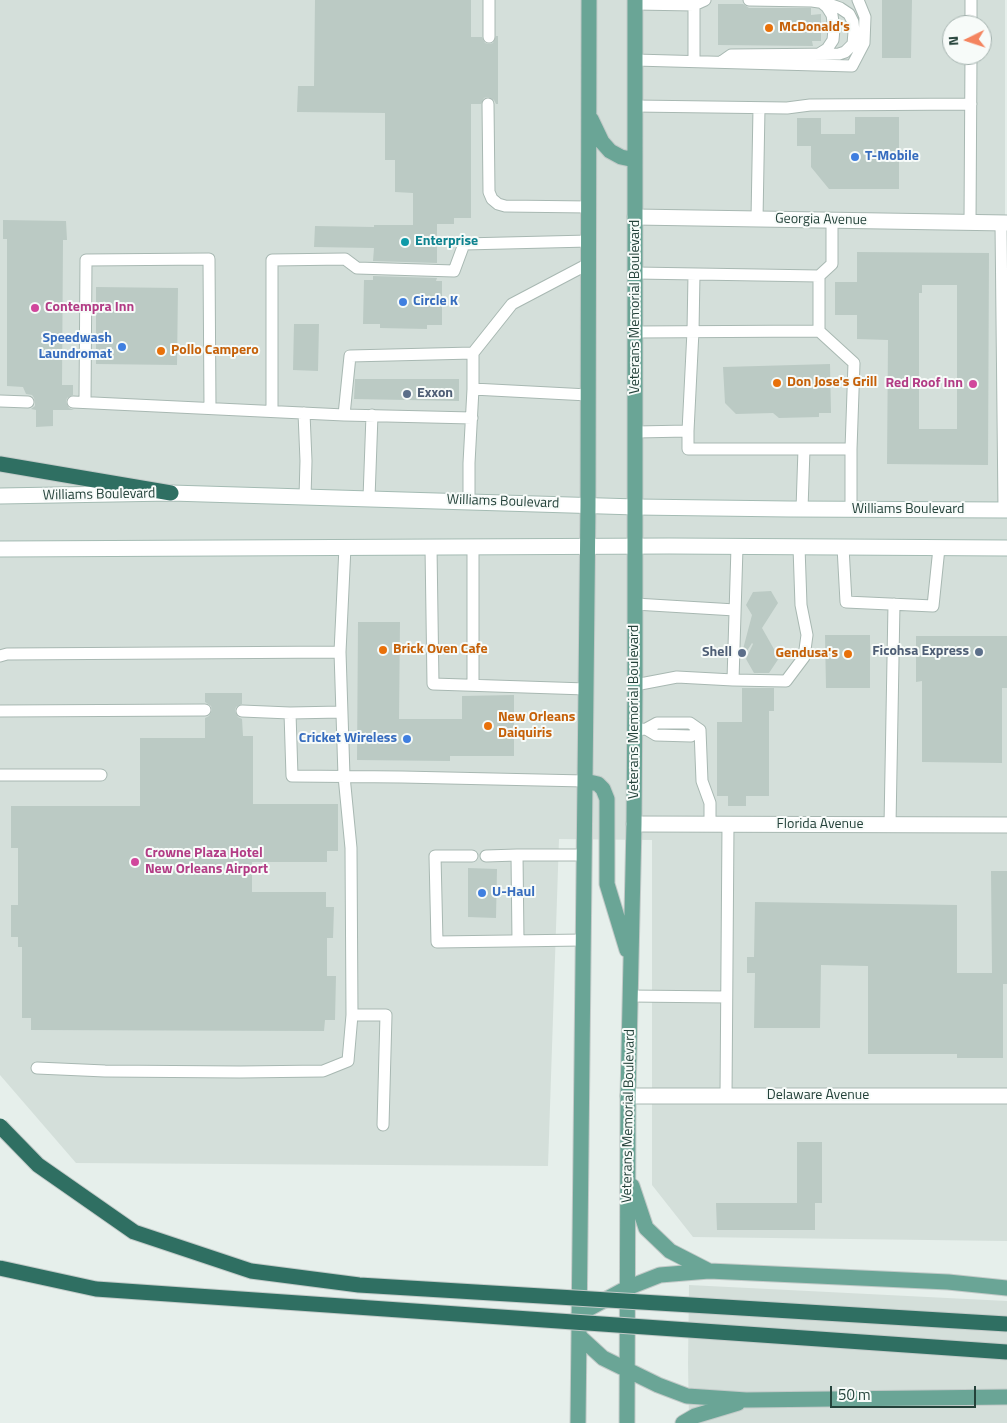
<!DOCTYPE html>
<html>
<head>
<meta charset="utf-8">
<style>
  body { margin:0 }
  #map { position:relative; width:1007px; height:1423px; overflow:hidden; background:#e6efeb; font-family:"Titillium Web",sans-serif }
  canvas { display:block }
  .north { position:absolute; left:942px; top:15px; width:50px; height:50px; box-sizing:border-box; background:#f7fbf9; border:1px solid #a3b1ad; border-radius:50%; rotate:266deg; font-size:14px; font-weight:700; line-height:20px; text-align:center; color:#24423a }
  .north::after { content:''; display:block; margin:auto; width:18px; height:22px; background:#f4845f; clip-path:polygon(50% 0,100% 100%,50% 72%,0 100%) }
  .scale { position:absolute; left:830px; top:1386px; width:146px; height:22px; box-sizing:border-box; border:2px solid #24423a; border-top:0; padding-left:6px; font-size:15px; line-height:18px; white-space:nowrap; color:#24423a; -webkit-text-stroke:4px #f7fbf9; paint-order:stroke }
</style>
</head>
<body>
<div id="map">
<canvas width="1007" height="1423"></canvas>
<div class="north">N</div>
<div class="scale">50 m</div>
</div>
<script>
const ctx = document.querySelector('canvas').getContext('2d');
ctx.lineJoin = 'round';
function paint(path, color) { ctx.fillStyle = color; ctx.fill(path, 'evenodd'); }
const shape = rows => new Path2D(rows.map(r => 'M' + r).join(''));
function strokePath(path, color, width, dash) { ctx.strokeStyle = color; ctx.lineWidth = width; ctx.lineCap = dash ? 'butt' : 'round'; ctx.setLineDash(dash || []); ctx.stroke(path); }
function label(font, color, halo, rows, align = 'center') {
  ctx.font = font + ' "Titillium Web",sans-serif'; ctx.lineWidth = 4; ctx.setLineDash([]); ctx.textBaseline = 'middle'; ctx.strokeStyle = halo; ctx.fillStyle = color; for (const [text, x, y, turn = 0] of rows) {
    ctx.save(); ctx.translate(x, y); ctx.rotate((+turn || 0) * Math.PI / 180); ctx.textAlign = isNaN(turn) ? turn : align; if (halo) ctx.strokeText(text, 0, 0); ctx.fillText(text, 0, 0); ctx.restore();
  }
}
const built = shape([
  [0,0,1005,0,1005,237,1007,237,1007,1241,693,1237,652,1185,652,840,559,839,548,1166,76,1163,0,1075],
  [952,25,982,25,982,55,952,55],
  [689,1285,1007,1301,1007,1423,689,1423,688,1363]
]);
const building = shape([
  [315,0,471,0,471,37,482,37,485,43,489,44,493,43,496,36,498,36,498,104,496,104,494,100,488,97,484,98,481,104,471,104,471,218,454,218,454,224,437,224,437,263,373,261,374,248,314,247,315,226,374,227,374,225,413,225,413,193,395,192,395,160,385,160,385,113,297,112,298,86,314,86],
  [882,0,912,0,911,58,882,58],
  [718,4,743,4,749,8,811,8,811,15,821,14,821,41,812,41,813,46,718,45],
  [855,117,899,117,899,189,829,189,811,167,811,146,797,146,797,118,821,118,821,134,855,134],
  [3,220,66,221,67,240,63,240,62,385,73,385,73,395,67,398,66,402,69,408,74,410,53,410,53,426,36,427,36,410,31,409,35,406,35,402,34,398,32,395,26,394,23,387,7,386,7,239,3,239],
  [857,252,989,253,988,465,887,464,888,340,857,339,857,315,835,315,835,282,857,282],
  [922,285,957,285,957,429,919,429,919,293,922,293],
  [373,276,437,278,436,281,442,281,442,325,427,325,427,329,380,328,380,324,363,324,364,280,373,280],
  [96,287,178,288,177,365,96,364],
  [294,324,319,324,318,371,293,370],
  [830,364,831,413,819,413,819,417,779,418,773,413,736,414,725,403,723,367],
  [355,379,459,379,459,401,354,399],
  [771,591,778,603,762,628,779,658,769,673,754,673,746,659,753,644,752,643,745,654,742,653,752,615,746,605,753,592],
  [358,622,400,622,399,719,462,719,462,696,514,695,514,756,450,756,450,761,357,760],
  [825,635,870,635,870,688,826,688],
  [916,636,1007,636,1007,688,1002,688,1002,763,922,762,922,681,916,682],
  [742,688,774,688,774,711,769,711,769,796,746,796,746,806,728,806,728,796,717,796,717,722,742,722],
  [205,693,242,693,242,704,236,707,235,711,238,717,242,719,243,736,253,736,253,804,338,804,338,851,327,851,327,862,252,862,252,892,326,892,326,907,334,907,333,938,327,938,327,976,336,976,335,1020,325,1020,324,1031,31,1030,31,1018,22,1018,22,947,18,947,18,937,11,937,11,905,18,905,18,848,11,848,11,806,140,806,140,738,205,738,205,718,209,716,212,710,211,706,205,702],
  [468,868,497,869,496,918,468,917],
  [991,871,1007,871,1007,984,1003,984,1003,1058,957,1058,957,1054,868,1054,868,966,821,965,820,1028,754,1028,755,973,747,973,747,957,754,957,755,902,957,905,957,973,992,973],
  [797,1142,822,1142,822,1203,815,1203,815,1230,717,1230,716,1203,797,1203]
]);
const lane = shape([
  [635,4,694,5,705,0],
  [694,5,694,61],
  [971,25,971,0],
  [489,37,489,0],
  [819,54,827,49,833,40,834,29,832,15,827,7,822,3],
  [635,60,852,66,864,43,865,17,858,0],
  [721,62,731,55,839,54,845,52,853,44,854,32,853,22,849,14,840,8,826,3,812,1,749,0],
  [488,104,489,192,492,199,498,204,505,206,589,207],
  [635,106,787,108,810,105,971,104],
  [757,219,759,108],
  [970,222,971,55],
  [1001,223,1004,510],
  [636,273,819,276,819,331,636,332],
  [819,276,832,264,832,220],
  [819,331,854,363,851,449],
  [473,353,473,389],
  [0,401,28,402],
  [85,401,86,260,209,259,210,408],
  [73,402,344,415,350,356,473,353,512,304,588,264],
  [272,411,272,260,345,259,357,268,454,271,464,244,589,241],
  [304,413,306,461,305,497],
  [344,415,472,418],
  [688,431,688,449,804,449,802,509],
  [636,432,688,431,693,331,694,274],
  [804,449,851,449,851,509],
  [369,498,372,415],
  [469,501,469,463,473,389,588,395],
  [431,547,433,684,586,689],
  [473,547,473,685],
  [737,547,733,680,786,681,804,657,807,635,801,605,799,547],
  [843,547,846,602,933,606,939,548],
  [635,604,735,610],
  [0,656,7,654,340,652],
  [635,685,677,677,733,680],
  [0,711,205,710],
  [242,711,290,713],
  [341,712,290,713,292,776,402,777,585,781],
  [634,730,646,729,657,723,690,723,700,730,691,736,656,735,646,729],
  [700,730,702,781,710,803,710,824],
  [0,775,101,775],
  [890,825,894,604],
  [472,856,435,856,437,942,583,940],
  [486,856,517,855],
  [518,941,517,855,584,855],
  [630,996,726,997],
  [352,1015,386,1015,383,1125],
  [37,1068,105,1071,240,1072,323,1071,348,1061,352,1015,351,848,344,776,340,652,345,547],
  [726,1096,728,825]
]);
const street = shape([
  [635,217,1007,223],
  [634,824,1007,825],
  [628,1096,1007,1096]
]);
const secondary = shape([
  [0,496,171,493,636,507,789,509,1007,510],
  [0,549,669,546,1007,548]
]);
const primary = shape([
  [591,119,602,142,610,151,621,157,635,160],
  [585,781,598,784,603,789,607,799,607,884,627,950],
  [632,1186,646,1228,670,1251,709,1271],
  [579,1314,627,1288,660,1275,709,1271,948,1282,1007,1288],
  [579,1336,603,1358,658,1385,687,1396,746,1400,1007,1397],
  [578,1423,588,505,589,0],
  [627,1423,628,1096,634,824,635,685,635,0],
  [683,1423,695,1416,738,1403]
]);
const highway = shape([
  [0,464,171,493]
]);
const highwayBridge = shape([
  [0,1126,38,1165,134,1232,251,1271,359,1285,1007,1324],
  [0,1268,96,1289,1007,1352]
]);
const markers = [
  [769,28,5,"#e8710a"],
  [855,157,5,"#3f7fe0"],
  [405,242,5,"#0f9aa8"],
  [403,302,5,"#3f7fe0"],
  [35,308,5,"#d1479c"],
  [122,347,5,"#3f7fe0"],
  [161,351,5,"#e8710a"],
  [777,383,5,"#e8710a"],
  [973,384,5,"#d1479c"],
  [407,394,5,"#5c6f8a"],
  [383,650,5,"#e8710a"],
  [979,652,5,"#5c6f8a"],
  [742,653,5,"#5c6f8a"],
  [848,654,5,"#e8710a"],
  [488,726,5,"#e8710a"],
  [407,739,5,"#3f7fe0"],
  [135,862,5,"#d1479c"],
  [482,893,5,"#3f7fe0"]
];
const foodNames = [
  ["McDonald's",779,28],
  ["Pollo Campero",171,351],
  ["Don Jose's Grill",787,383],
  ["Brick Oven Cafe",393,650],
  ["Gendusa's",838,654,"right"],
  ["New Orleans",498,718],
  ["Daiquiris",498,734]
];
const shopNames = [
  ["T-Mobile",865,157],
  ["Circle K",413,302],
  ["Speedwash",112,339,"right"],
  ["Laundromat",112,355,"right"],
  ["Cricket Wireless",397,739,"right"],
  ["U-Haul",492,893]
];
const streetNames = [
  ["Georgia Avenue",821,220,1],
  ["Veterans Memorial Boulevard",636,307,-90],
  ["Williams Boulevard",99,495,-1],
  ["Williams Boulevard",503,502,2],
  ["Williams Boulevard",908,510],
  ["Veterans Memorial Boulevard",635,712,-90],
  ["Florida Avenue",820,825],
  ["Delaware Avenue",818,1096],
  ["Veterans Memorial Boulevard",629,1116,-89]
];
const cultureNames = [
  ["Enterprise",415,242]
];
const hotelNames = [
  ["Contempra Inn",45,308],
  ["Red Roof Inn",963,384,"right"],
  ["Crowne Plaza Hotel",145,854],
  ["New Orleans Airport",145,870]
];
const serviceNames = [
  ["Exxon",417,394,"left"],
  ["Ficohsa Express",969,652],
  ["Shell",732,653]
];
paint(built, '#d4dfda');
paint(building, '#bbcac4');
strokePath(lane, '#a8b8b2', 13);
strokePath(street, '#a8b8b2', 17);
strokePath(secondary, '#a4bbb3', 17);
strokePath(primary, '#c2cac8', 17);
strokePath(highway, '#c2cac8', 17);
strokePath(lane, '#fff', 11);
strokePath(street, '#fff', 15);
strokePath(secondary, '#fff', 15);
strokePath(primary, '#6aa596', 15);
strokePath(highway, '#2f6f62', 15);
strokePath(highwayBridge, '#c2cac8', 17, []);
strokePath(highwayBridge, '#2f6f62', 15);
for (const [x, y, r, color] of markers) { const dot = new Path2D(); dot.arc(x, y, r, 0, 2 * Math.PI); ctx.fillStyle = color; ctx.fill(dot); strokePath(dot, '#f7fbf9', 2); }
label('bold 14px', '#c56008', '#f7fbf9', foodNames, 'left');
label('bold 14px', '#366cbe', '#f7fbf9', shopNames, 'left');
label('14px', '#24423a', '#f7fbf9', streetNames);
label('bold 14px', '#0d838f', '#f7fbf9', cultureNames, 'left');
label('bold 14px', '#b23c85', '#f7fbf9', hotelNames, 'left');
label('bold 14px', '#4e5e75', '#f7fbf9', serviceNames, 'right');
</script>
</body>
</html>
